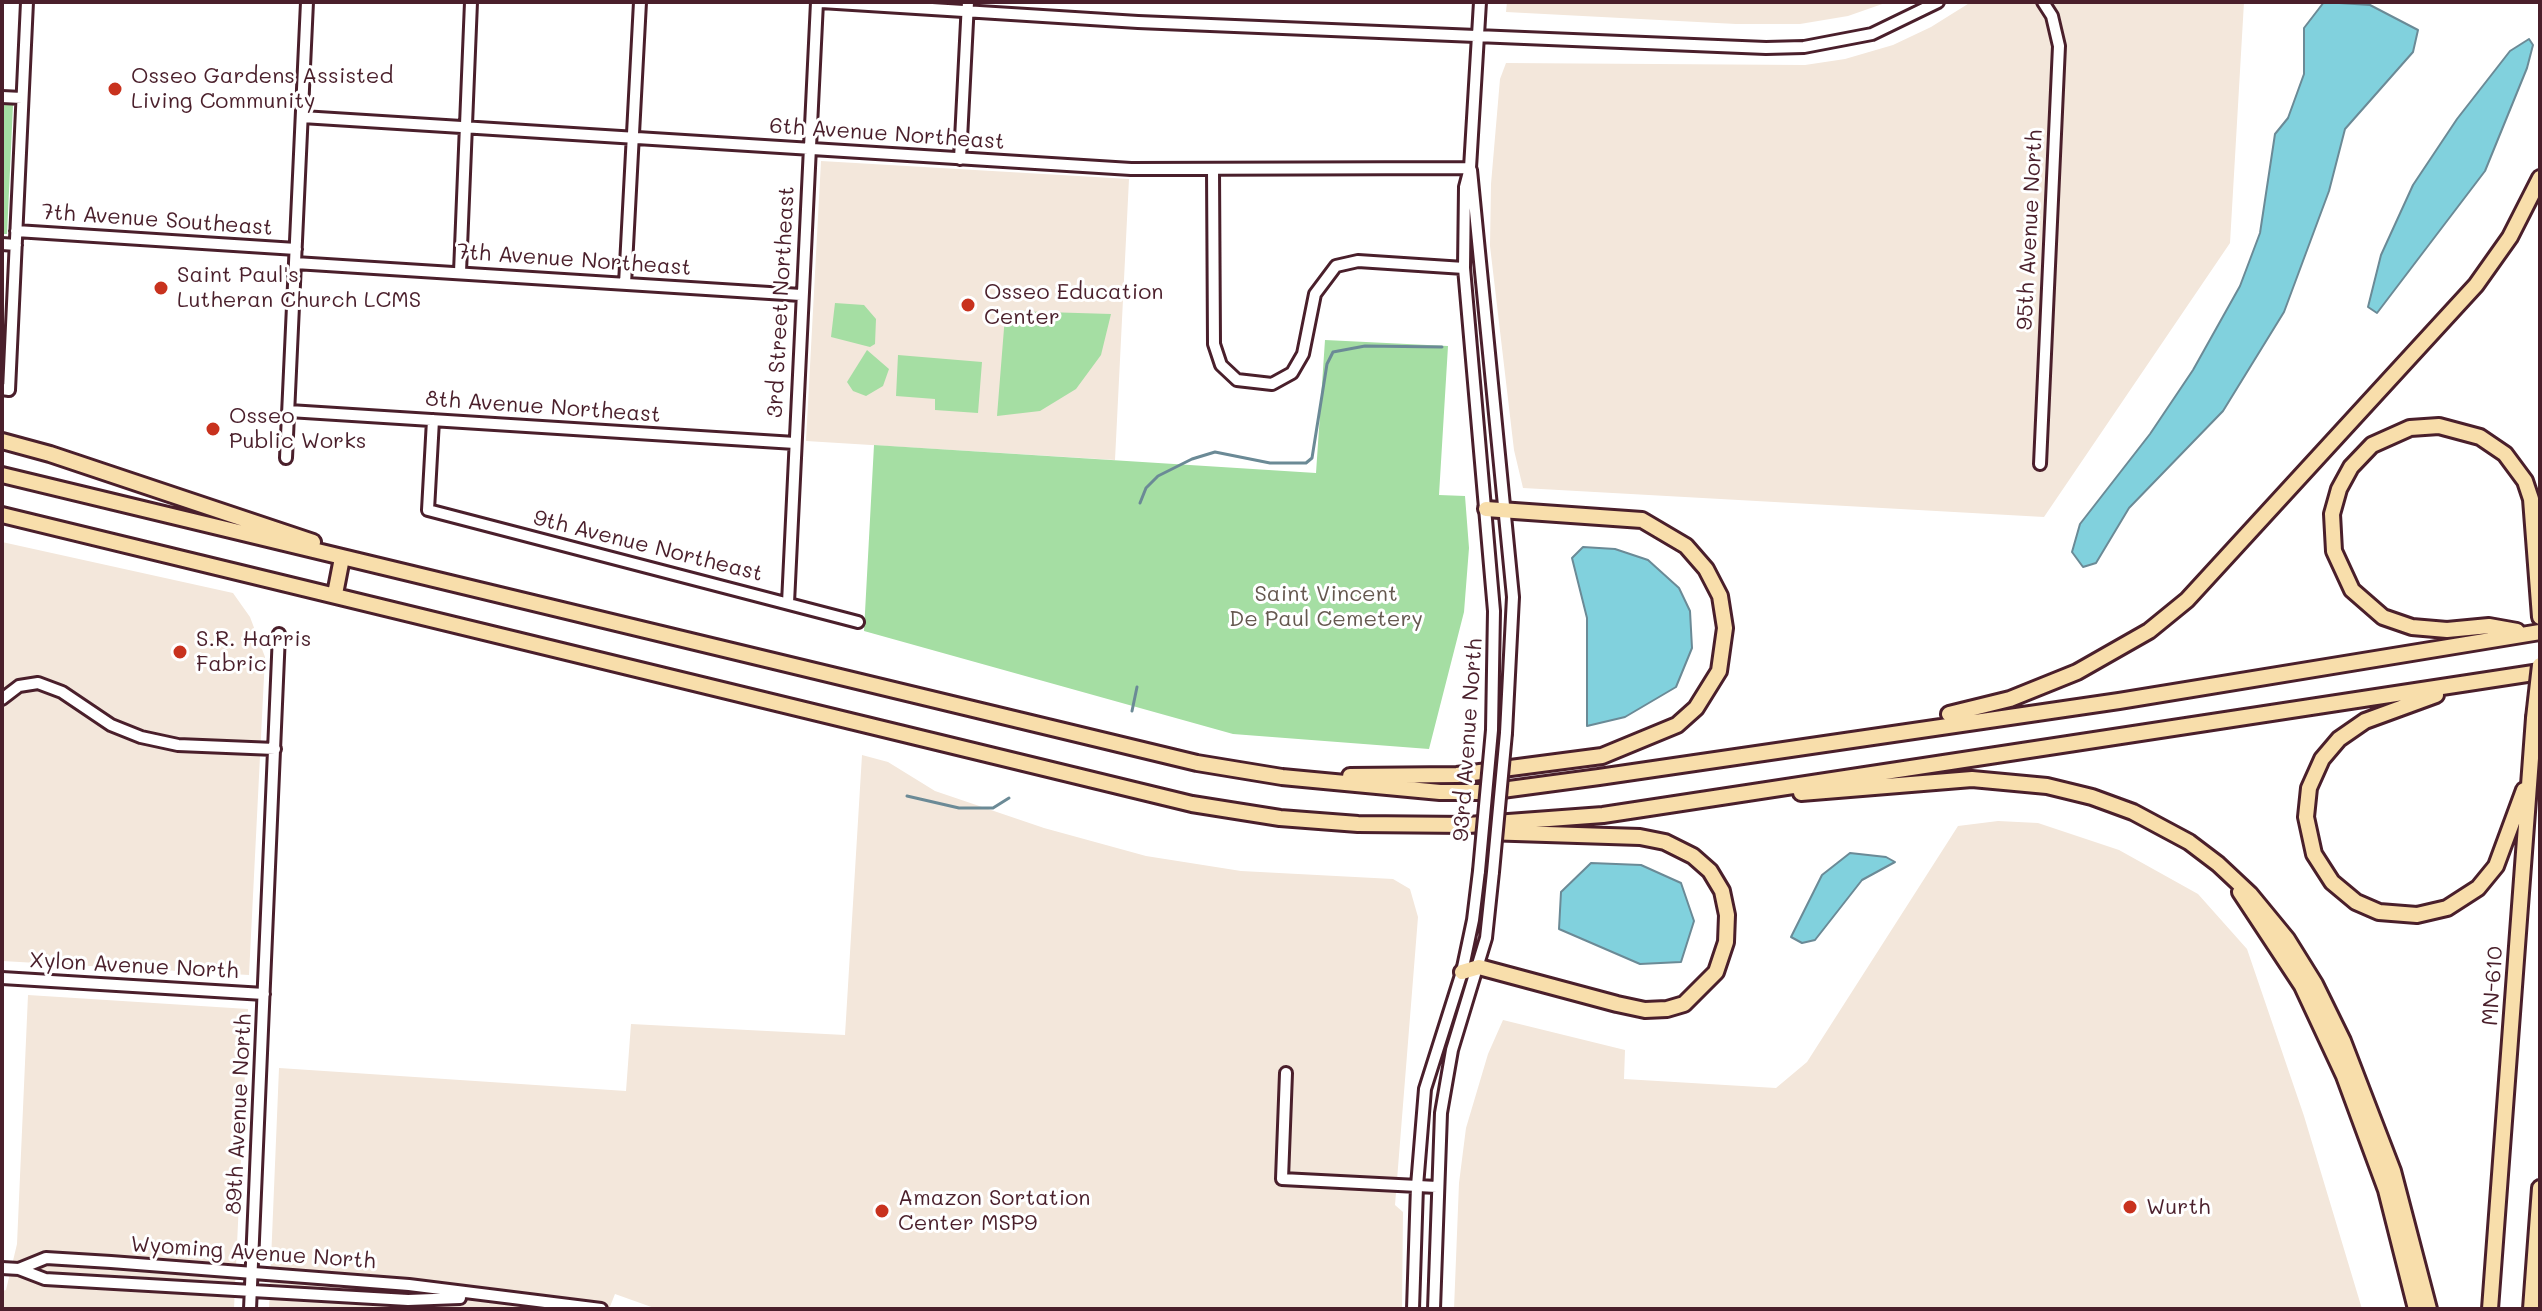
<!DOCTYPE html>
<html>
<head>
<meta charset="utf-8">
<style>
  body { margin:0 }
  #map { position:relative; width:2542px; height:1311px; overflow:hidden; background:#fff; font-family:Mali,sans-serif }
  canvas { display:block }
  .frame { position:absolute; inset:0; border:4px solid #4a1f2b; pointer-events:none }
</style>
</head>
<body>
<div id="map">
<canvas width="2542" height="1311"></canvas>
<div class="frame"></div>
</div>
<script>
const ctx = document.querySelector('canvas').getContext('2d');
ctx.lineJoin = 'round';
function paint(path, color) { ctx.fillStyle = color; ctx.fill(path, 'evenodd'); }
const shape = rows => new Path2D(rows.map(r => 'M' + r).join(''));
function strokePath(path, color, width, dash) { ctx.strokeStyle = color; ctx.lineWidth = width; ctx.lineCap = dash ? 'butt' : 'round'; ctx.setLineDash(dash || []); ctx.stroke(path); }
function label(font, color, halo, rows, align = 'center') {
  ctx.font = font + ' Mali,sans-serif'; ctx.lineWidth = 6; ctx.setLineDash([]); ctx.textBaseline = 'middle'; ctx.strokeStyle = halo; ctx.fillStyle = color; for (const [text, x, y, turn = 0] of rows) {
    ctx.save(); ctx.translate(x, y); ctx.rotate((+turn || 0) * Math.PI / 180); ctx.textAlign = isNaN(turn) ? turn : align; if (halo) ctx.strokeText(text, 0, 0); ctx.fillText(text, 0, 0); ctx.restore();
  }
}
const built = shape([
  [1507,2,1888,2,1848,16,1800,24,1736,24,1506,12],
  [1971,2,2244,2,2230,243,2044,517,1523,488,1514,450,1490,246,1491,184,1500,79,1506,63,1805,65,1845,59,1893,45,1931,27],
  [821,161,1129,179,1115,460,806,441],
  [2,542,233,593,250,617,265,657,249,975,2,961],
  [862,755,888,762,935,791,1044,828,1146,856,1241,871,1393,879,1410,889,1418,917,1395,1205,1403,1212,1402,1309,657,1309,615,1294,609,1309,269,1309,279,1068,626,1091,631,1024,845,1035],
  [1998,821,2038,823,2119,850,2198,894,2247,949,2304,1116,2362,1309,1454,1309,1459,1183,1466,1128,1488,1054,1503,1020,1625,1050,1624,1079,1776,1088,1807,1062,1958,826],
  [28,995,248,1009,234,1309,2,1309,2,1291,6,1290,17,1244]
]);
const green = shape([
  [2,104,13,105,7,234,2,234],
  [835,303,864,305,876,319,875,344,870,347,831,337],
  [1012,311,1111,314,1101,355,1076,389,1040,411,997,416,1005,316],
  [1325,340,1448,346,1439,495,1465,496,1469,548,1464,612,1429,749,1233,734,864,631,874,445,1316,473],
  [867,350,889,369,883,386,866,396,853,391,847,382],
  [898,355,982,362,978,413,935,410,935,399,896,396]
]);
const water = shape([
  [2324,2,2370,5,2418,30,2413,52,2345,129,2329,191,2284,312,2223,411,2129,508,2096,563,2083,567,2072,552,2080,524,2150,434,2193,370,2240,286,2260,233,2275,134,2288,118,2304,74,2304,28,2324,2],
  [2529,39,2533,45,2527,68,2485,171,2377,313,2368,307,2381,255,2413,185,2457,119,2510,51,2529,39],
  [1583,547,1615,549,1648,560,1679,588,1690,611,1692,648,1676,687,1625,717,1587,726,1587,618,1572,558,1583,547],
  [1850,853,1886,857,1895,862,1862,880,1815,940,1802,943,1791,937,1822,875,1850,853],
  [1591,863,1641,865,1681,883,1694,921,1681,962,1640,964,1559,929,1561,892,1591,863]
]);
const stream = shape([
  [1140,503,1146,488,1158,476,1192,459,1215,452,1270,463,1306,463,1312,458,1327,364,1333,352,1365,346,1442,347],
  [1132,711,1137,687],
  [907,796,959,808,993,808,1009,798]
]);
const minor = shape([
  [821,2,1138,22,1766,48,1804,47,1872,34,1938,2],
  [1480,2,1470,168,1465,187,1464,268,1494,611,1492,730],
  [2,97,22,98],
  [302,117,1131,169,1470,168],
  [960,159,968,2],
  [1213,169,1214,344,1221,365,1237,380,1272,384,1292,373,1303,354,1315,294,1336,266,1358,261,1464,268],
  [1471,170,1513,597,1506,733],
  [16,231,296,249],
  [2,244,16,245],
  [295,263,801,295],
  [460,272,471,2],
  [625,284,640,2],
  [2,389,9,390,27,2],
  [289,411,795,443],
  [433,420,428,510,858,622],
  [286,458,307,2],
  [2040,464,2059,46,2052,16,2043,2],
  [788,603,817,2],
  [2,699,19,686,38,683,62,692,111,725,141,737,178,745,275,749],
  [2,978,264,994],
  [1286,1073,1282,1179,1437,1187],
  [2,1268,19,1269,45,1279,408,1300,460,1298],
  [19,1269,46,1258,111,1262,409,1285,601,1309],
  [250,1309,279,634],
  [1413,1309,1417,1186,1425,1089,1462,972,1473,920,1479,871],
  [1434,1309,1441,1113,1452,1050,1486,938,1493,872]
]);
const highway = shape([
  [2,441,50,454,313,542],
  [2,475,1197,763,1282,777,1440,792,1487,792,1599,777,2119,701,2540,632],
  [2,515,1192,804,1280,818,1358,824,1468,825,1603,815,2540,672],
  [335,594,342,558],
  [2517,631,2489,626,2447,630,2412,627,2383,617,2352,590,2334,551,2332,514,2339,489,2351,467,2372,445,2410,428,2439,426,2480,437,2505,454,2525,481,2531,499,2540,617],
  [2436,695,2365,721,2339,739,2322,759,2309,788,2306,817,2314,854,2332,882,2356,902,2379,912,2417,915,2447,908,2478,888,2496,866,2524,790],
  [1949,714,2010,699,2077,672,2149,631,2187,600,2476,285,2510,237,2540,178],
  [1350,776,1457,775,1602,756,1677,725,1696,708,1719,671,1725,628,1720,596,1706,569,1686,546,1642,520,1486,509],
  [1801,793,1972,779,2047,786,2092,797,2133,812,2189,842,2218,864,2250,894,2287,939,2315,984,2343,1041,2393,1171,2429,1309],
  [2240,892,2302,986,2344,1076,2386,1190,2416,1309],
  [1462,972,1479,967,1617,1004,1645,1010,1667,1009,1684,1004,1716,972,1726,942,1727,915,1722,891,1710,871,1693,856,1665,842,1640,837,1484,832],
  [2490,1309,2534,718],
  [2531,1309,2540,1188]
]);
const minorBridge = shape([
  [1479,871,1492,730],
  [1493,872,1506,733]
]);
const highwayBridge = shape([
  [2534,718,2540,665]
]);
const markers = [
  [115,89,8,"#c8321e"],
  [161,288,8,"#c8321e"],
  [968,305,8,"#c8321e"],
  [213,429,8,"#c8321e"],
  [180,652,8,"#c8321e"],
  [2130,1207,8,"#c8321e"],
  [882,1211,8,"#c8321e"]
];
const poiNames = [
  ["Osseo Gardens Assisted",131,76],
  ["Living Community",131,101],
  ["Saint Paul's",177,275],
  ["Lutheran Church LCMS",177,300],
  ["Osseo Education",984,292],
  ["Center",984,317],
  ["Osseo",229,416],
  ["Public Works",229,441],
  ["S.R. Harris",196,639],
  ["Fabric",196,664],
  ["Amazon Sortation",898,1198],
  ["Center MSP9",898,1223],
  ["Wurth",2146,1207]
];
const streetNames = [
  ["6th Avenue Northeast",887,134,4],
  ["7th Avenue Southeast",157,220,4],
  ["95th Avenue North",2030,230,-87],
  ["7th Avenue Northeast",574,260,4],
  ["3rd Street Northeast",781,302,-87],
  ["8th Avenue Northeast",543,407,4],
  ["9th Avenue Northeast",648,546,14],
  ["93rd Avenue North",1468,740,-86],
  ["Xylon Avenue North",134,966,3],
  ["MN-610",2493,986,-86],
  ["89th Avenue North",239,1114,-87],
  ["Wyoming Avenue North",253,1253,4]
];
const parkNames = [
  ["Saint Vincent",1326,594],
  ["De Paul Cemetery",1326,619]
];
paint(built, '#f3e7db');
paint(green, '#a5dea3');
paint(water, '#81d1dd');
strokePath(water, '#6b8a96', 2);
strokePath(stream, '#6b8a96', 3);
strokePath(minor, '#4a1f2b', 16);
strokePath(highway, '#4a1f2b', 20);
strokePath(minor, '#fff', 10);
strokePath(highway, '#f8deab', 14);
strokePath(minorBridge, '#4a1f2b', 16, []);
strokePath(highwayBridge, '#4a1f2b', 20, []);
strokePath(minorBridge, '#fff', 10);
strokePath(highwayBridge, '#f8deab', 14);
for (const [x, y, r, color] of markers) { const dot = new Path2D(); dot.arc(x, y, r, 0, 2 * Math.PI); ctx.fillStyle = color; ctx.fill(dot); strokePath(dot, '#fff', 3); }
label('22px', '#4a1f2b', '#fff', poiNames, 'left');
label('22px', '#4a1f2b', '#fff', streetNames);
label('22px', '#65584f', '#fff', parkNames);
</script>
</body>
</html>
